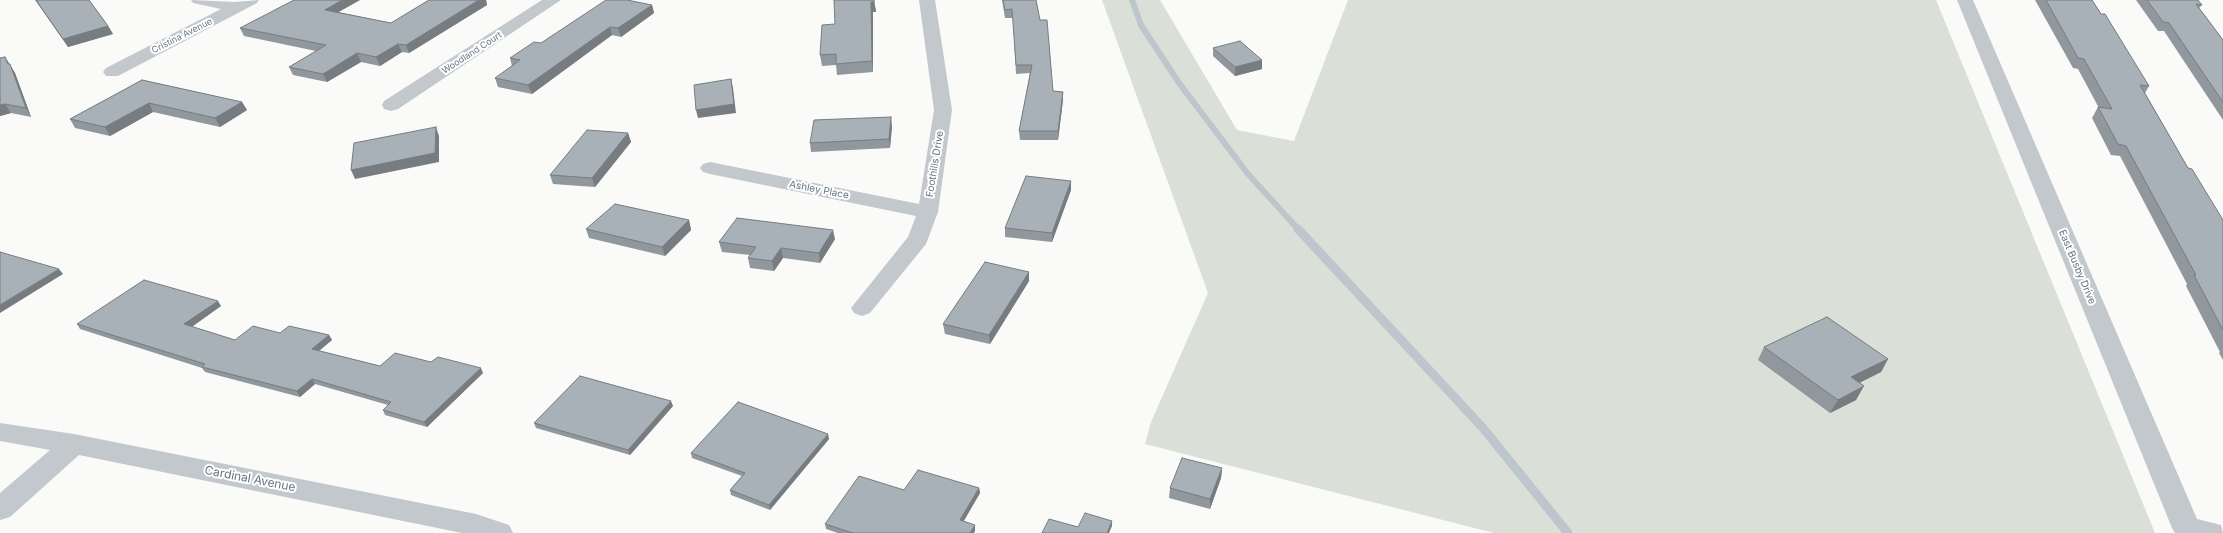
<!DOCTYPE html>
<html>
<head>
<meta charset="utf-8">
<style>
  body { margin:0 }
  canvas { display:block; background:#fafaf8 }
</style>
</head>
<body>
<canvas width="2223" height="533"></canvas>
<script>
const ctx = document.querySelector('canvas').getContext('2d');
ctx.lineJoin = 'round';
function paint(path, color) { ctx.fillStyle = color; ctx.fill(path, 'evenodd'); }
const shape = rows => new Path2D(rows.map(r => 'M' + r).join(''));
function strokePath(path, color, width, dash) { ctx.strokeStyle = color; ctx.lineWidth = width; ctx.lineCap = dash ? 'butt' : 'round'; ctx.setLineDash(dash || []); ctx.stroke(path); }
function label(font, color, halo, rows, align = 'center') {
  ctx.font = font + ' Inter,sans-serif'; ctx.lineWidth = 4; ctx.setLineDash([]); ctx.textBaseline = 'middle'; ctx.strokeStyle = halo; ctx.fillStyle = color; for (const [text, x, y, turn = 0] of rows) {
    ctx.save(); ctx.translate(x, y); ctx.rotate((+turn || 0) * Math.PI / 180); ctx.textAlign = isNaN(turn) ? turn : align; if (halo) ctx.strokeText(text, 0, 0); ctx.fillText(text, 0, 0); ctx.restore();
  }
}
const green = shape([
  [1102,0,1160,0,1237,130,1294,141,1348,0,1936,0,2155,533,1494,533,1145,444,1151,422,1208,293]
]);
const streamFar1 = shape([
  [1132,0,1141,25,1179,83,1248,174,1299,230]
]);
const stream = shape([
  [1298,229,1483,428,1568,533]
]);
const minor = shape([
  [191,0,235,2,259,0,257,3,118,76,106,76,103,72,106,68,221,9,193,3,191,0],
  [542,0,561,0,398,109,391,111,384,109,382,105,384,101,542,0],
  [919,0,935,0,952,110,938,212,926,244,870,313,862,316,854,313,851,308,908,237,916,216,710,174,703,172,700,168,703,164,710,162,919,204,934,110,919,0],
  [1957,0,1973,0,2197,519,2221,525,2223,533,2175,533,2172,528,1957,0],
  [0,423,74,434,476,514,509,525,513,533,462,533,79,455,10,517,0,520,0,493,50,450,0,441,0,423]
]);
const wall = shape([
  [35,0,89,0,108,26,113,34,68,47],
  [360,0,338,12,391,23,429,0,486,0,487,5,409,53,402,52,380,66,361,62,327,82,293,75,289,67,316,51,244,36,240,28],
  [874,0,876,12,873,12,873,72,837,75,836,65,822,66,820,55,835,24],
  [1002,0,1036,0,1053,91,1063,92,1063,100,1058,140,1020,140,1019,131,1030,73,1016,74,1013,18,1005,18],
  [2035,0,2092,0,2149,86,2145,93,2188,168,2223,220,2223,360,2219,353,2220,352,2186,286,2187,284,2120,156,2111,155,2092,118,2098,107,2099,108,2078,69,2073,68],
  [2136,0,2198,0,2202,5,2199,8,2223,40,2223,120,2164,31,2158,31],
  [652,5,654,13,621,37,612,35,532,94,498,87,495,78,512,66,510,58,541,43],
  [1213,48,1262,69,1235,76,1213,56],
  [5,57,15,73,31,117,11,113,0,116],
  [142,80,242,102,247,110,220,127,153,112,110,136,75,128,70,119],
  [892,126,890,148,811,152,810,143],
  [628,133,631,142,595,187,553,184,550,175],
  [1071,190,1052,242,1005,237,1005,228],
  [689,220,691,230,665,256,589,238,586,229],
  [835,239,820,263,783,258,774,271,750,268,748,258,750,255,722,252,719,242],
  [1029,272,1029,281,990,344,945,334,943,324],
  [221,306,192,327,235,340,280,333,329,335,332,340,319,351,380,366,431,362,483,373,427,427,385,415,383,410,388,405,315,384,300,397,205,372,202,368,80,329,77,324],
  [1764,347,1888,359,1881,372,1859,383,1856,400,1830,413,1758,360],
  [673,406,630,455,536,428,534,423],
  [829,439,770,510,731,495,730,490,742,476,692,458,691,453],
  [1222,468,1221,478,1210,509,1169,498,1170,488],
  [979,488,980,493,963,521,975,530,974,533,838,533,826,529,825,524,904,490]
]);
const shadedWall = shape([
  [342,0,360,0,328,18,325,10],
  [479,0,486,0,487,5,409,53,406,45],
  [874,0,876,12,873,12,873,72,872,61,871,2],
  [652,5,654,13,621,37,618,28],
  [108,26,113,34,68,47,63,39],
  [610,27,612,35,532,94,528,85],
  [398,44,402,52,380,66,376,57],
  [357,53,361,62,327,82,323,74],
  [5,57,15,73,31,117,26,108],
  [1262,60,1262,69,1235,76,1235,67],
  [731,79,733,88,736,113,698,118,696,110],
  [1063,92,1063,100,1058,140,1058,131],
  [242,102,247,110,220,127,215,118],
  [149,103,153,112,110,136,105,127],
  [5,104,11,113,0,116,0,105],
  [891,117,892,126,890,148,889,139],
  [436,127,439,136,439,162,355,179,351,170],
  [628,133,631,142,595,187,592,178],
  [1071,181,1071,190,1052,242,1052,233],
  [689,220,691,230,665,256,662,247],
  [833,230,835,239,820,263,819,253],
  [781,248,783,258,774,271,772,261],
  [59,269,63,274,0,313,0,305],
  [1029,272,1029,281,990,344,989,335],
  [218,301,221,306,188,329,184,324],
  [329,335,332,340,315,354,312,349],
  [1888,359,1881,372,1843,391,1851,377],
  [481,368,483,373,427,427,424,422],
  [312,379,315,384,300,397,297,391],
  [1864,386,1856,400,1830,413,1838,400],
  [671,401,673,406,630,455,628,450],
  [828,434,829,439,770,510,769,505],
  [1222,468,1221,478,1210,509,1210,499],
  [979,488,980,493,961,526,960,520],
  [1112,521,1112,526,1109,533,1107,533],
  [975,525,975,530,974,533,970,533]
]);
const building = shape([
  [36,0,89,0,108,26,63,39,36,0],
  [294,0,342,0,325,10,391,23,429,0,479,0,406,45,398,44,376,57,357,53,323,74,289,67,326,45,240,28,294,0],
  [606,0,627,0,652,5,618,28,610,27,528,85,495,78,520,60,510,58,534,42,541,43,606,0],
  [834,0,874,0,874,2,871,2,872,61,836,64,836,54,820,55,822,25,835,24,834,0],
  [1003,0,1036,0,1040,20,1047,20,1053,91,1063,92,1058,131,1019,131,1032,65,1016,65,1012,9,1005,10,1003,0],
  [2046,0,2092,0,2101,14,2105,14,2149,86,2140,85,2188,168,2192,169,2223,220,2223,330,2194,275,2196,275,2126,146,2118,144,2098,107,2112,109,2084,59,2078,58,2046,0],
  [2147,0,2198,0,2202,5,2196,4,2223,40,2223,102,2169,23,2163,22,2147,0],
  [1240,41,1262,60,1235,67,1213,48,1240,41],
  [5,57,8,64,10,64,26,108,5,104,0,105,0,58,5,57],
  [731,79,734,104,696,110,694,85,731,79],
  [142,80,242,102,215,118,149,103,105,127,70,119,142,80],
  [891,117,889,139,810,143,814,120,891,117],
  [436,127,435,153,351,170,354,143,436,127],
  [587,130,628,133,592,178,550,175,587,130],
  [1026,176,1071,181,1052,233,1005,228,1026,176],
  [615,204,689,220,662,247,586,229,615,204],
  [737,218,833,230,819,253,781,248,772,261,748,258,756,247,719,242,737,218],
  [0,252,59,269,0,305,0,252],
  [985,262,1029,272,989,335,943,324,985,262],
  [144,280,218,301,184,324,235,340,253,326,280,333,289,326,329,335,312,349,380,366,395,353,431,362,438,357,481,368,424,422,383,410,391,402,312,379,297,391,202,367,205,364,77,324,144,280],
  [1827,317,1888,359,1851,377,1864,386,1838,400,1764,347,1827,317],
  [580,376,671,401,628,450,534,423,580,376],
  [738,402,828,434,769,505,730,490,745,473,691,453,738,402],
  [1182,458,1222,468,1210,499,1170,488,1182,458],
  [918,470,979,488,960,520,975,525,970,533,853,533,825,524,859,476,904,490,918,470],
  [1085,513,1112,521,1107,533,1042,533,1049,519,1078,527,1085,513]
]);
const farStreetnames = [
  ["Cristina Avenue",182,36,-27],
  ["Woodland Court",472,53,-33]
];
const streetNames = [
  ["Foothills Drive",935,164,-81],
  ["Ashley Place",819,190,11],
  ["East Busby Drive",2077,267,67]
];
const nearStreetnames = [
  ["Cardinal Avenue",250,479,11]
];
paint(green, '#dadfd7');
strokePath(streamFar1, '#bcc6cc', 6);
strokePath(stream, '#bcc6cc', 9);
paint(minor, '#c3c8cc');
paint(wall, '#90989d');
paint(shadedWall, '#767c80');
paint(building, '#a8b1b7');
strokePath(building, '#767c80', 1);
label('9px', '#657583', '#fff', farStreetnames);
label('10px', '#657583', '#fff', streetNames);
label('12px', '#657583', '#fff', nearStreetnames);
</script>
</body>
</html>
